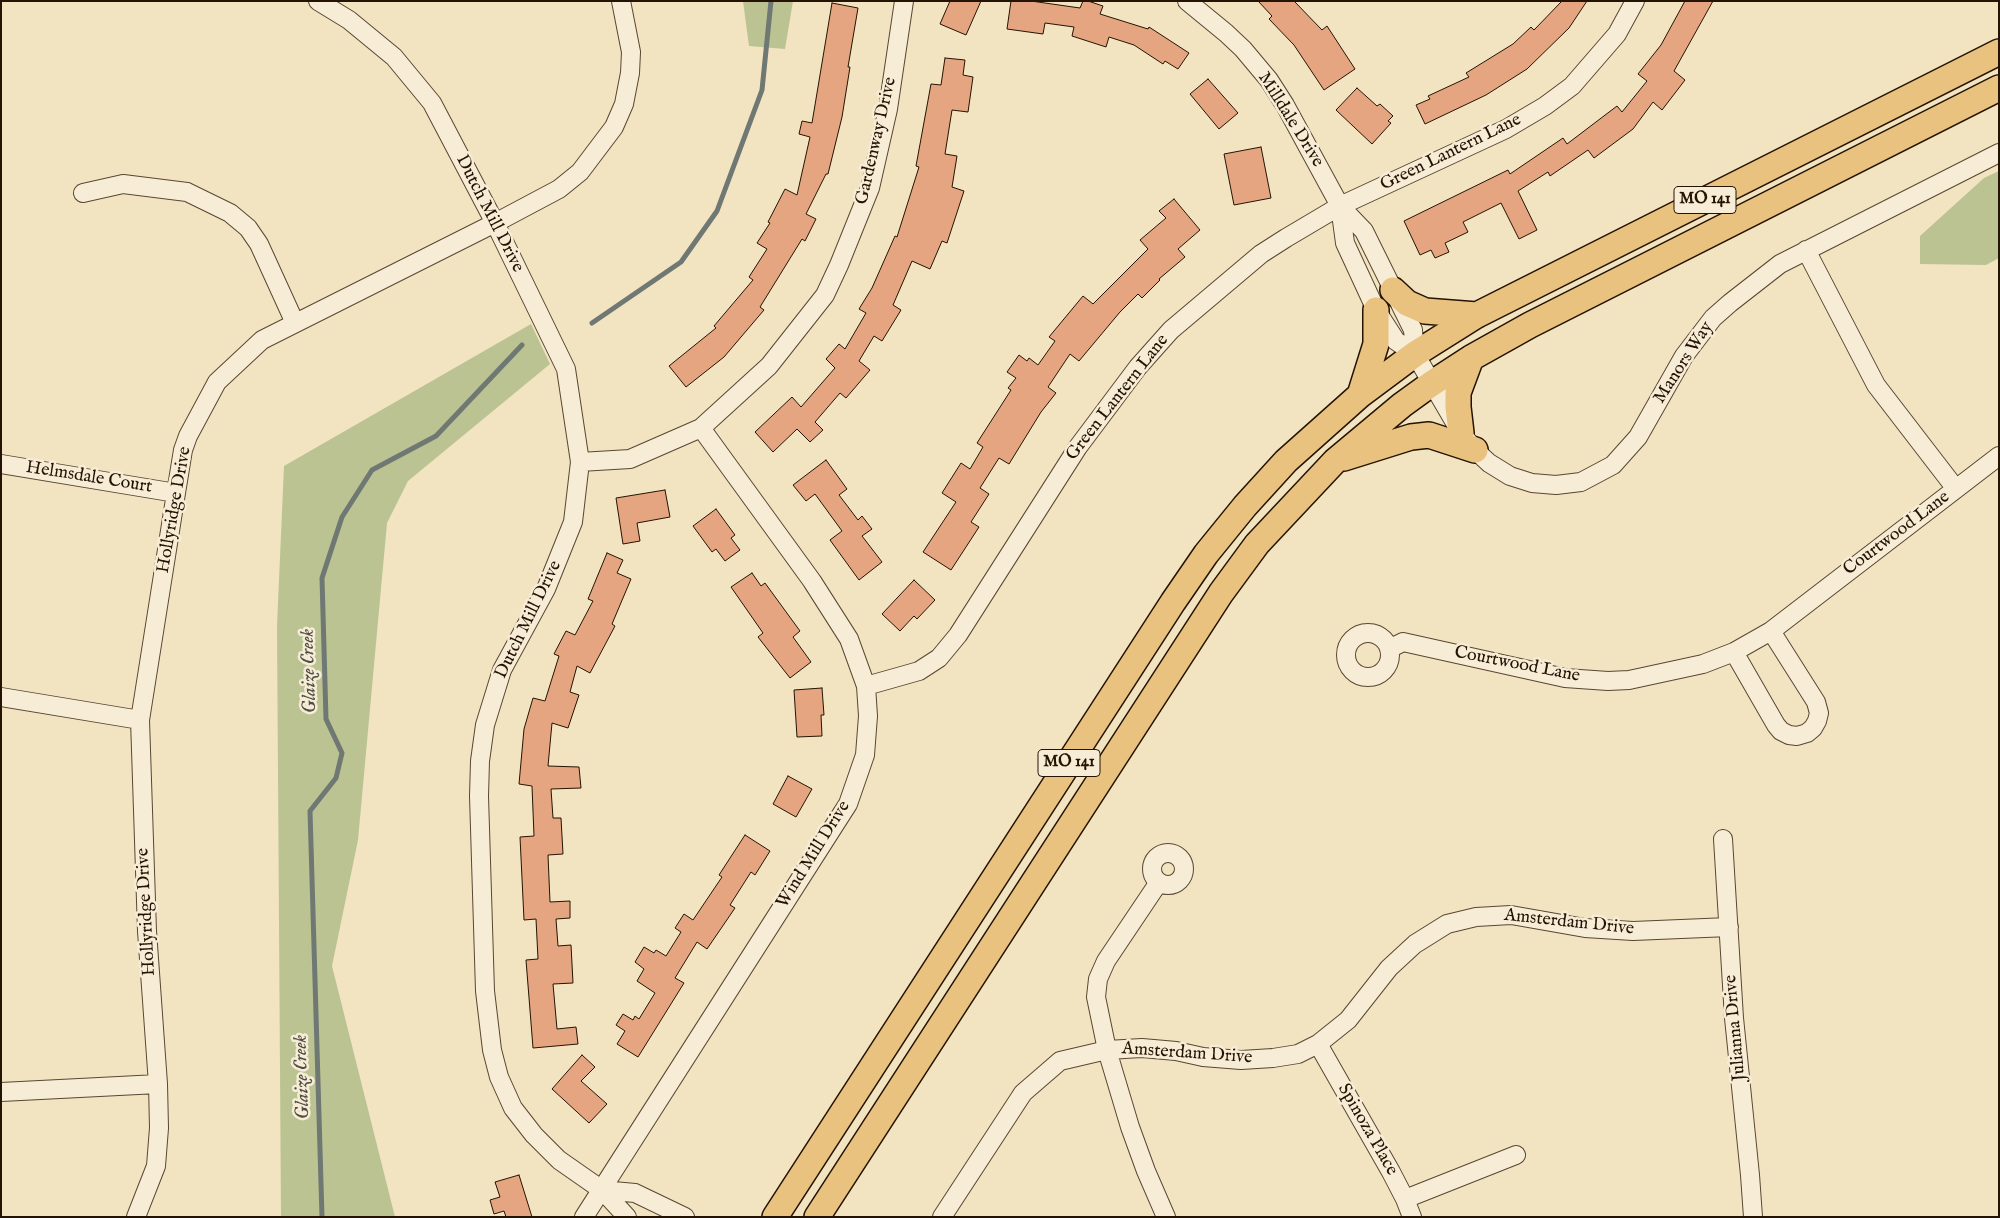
<!DOCTYPE html>
<html>
<head>
<meta charset="utf-8">
<style>
  body { margin:0 }
  #map { position:relative; width:2000px; height:1218px; overflow:hidden; background:#f2e3c1; font-family:"IM FELL English",serif }
  canvas { display:block }
  .frame { position:absolute; inset:0; border:2px solid #241302; pointer-events:none }
</style>
</head>
<body>
<div id="map">
<canvas width="2000" height="1218"></canvas>
<div class="frame"></div>
</div>
<script>
const ctx = document.querySelector('canvas').getContext('2d');
ctx.lineJoin = 'round';
function paint(path, color) { ctx.fillStyle = color; ctx.fill(path, 'evenodd'); }
const shape = rows => new Path2D(rows.map(r => 'M' + r).join(''));
function strokePath(path, color, width, dash) { ctx.strokeStyle = color; ctx.lineWidth = width; ctx.lineCap = dash ? 'butt' : 'round'; ctx.setLineDash(dash || []); ctx.stroke(path); }
function label(font, color, halo, rows, align = 'center') {
  ctx.font = font + ' "IM FELL English",serif'; ctx.lineWidth = 5; ctx.setLineDash([]); ctx.textBaseline = 'middle'; ctx.strokeStyle = halo; ctx.fillStyle = color; for (const [text, x, y, turn = 0] of rows) {
    ctx.save(); ctx.translate(x, y); ctx.rotate((+turn || 0) * Math.PI / 180); ctx.textAlign = isNaN(turn) ? turn : align; if (halo) ctx.strokeText(text, 0, 0); ctx.fillText(text, 0, 0); ctx.restore();
  }
}
const green = shape([
  [743,1,793,1,785,49,749,46],
  [1999,171,1999,258,1986,265,1920,264,1920,236,1984,178],
  [531,324,550,364,408,481,387,523,358,840,332,966,395,1217,281,1217,277,626,284,466]
]);
const stream = shape([
  [592,323,681,262,717,211,762,90,771,1],
  [322,1217,310,811,336,778,342,753,326,719,322,578,342,517,372,470,436,436,522,345]
]);
const building = shape([
  [950,1,981,1,966,35,940,24,950,1],
  [1011,1,1031,1,1080,8,1083,1,1088,1,1103,6,1100,14,1148,29,1149,27,1189,53,1178,69,1165,61,1163,64,1134,45,1109,37,1106,47,1072,36,1074,27,1045,23,1043,34,1007,29,1011,1],
  [1258,1,1294,1,1322,30,1327,26,1355,69,1324,90,1294,45,1269,19,1272,16,1258,1],
  [1562,1,1587,1,1569,28,1527,69,1486,95,1425,124,1416,105,1430,99,1428,96,1469,77,1466,73,1513,44,1531,27,1534,30,1562,1],
  [1685,1,1713,1,1674,71,1685,80,1662,110,1653,102,1633,129,1594,158,1588,150,1550,176,1548,172,1518,191,1537,230,1519,239,1501,203,1463,222,1468,232,1445,243,1449,252,1435,258,1431,250,1420,255,1404,221,1508,170,1510,174,1563,138,1567,144,1617,106,1622,112,1647,81,1638,74,1661,45,1685,1],
  [832,3,858,8,848,67,850,67,842,117,828,174,826,174,806,214,816,219,805,241,802,239,760,307,764,310,724,357,686,387,669,366,716,328,714,326,753,280,749,277,767,249,757,243,770,223,768,222,785,189,797,195,810,137,799,134,802,121,812,123,832,3],
  [945,58,965,60,963,75,973,77,968,112,952,110,945,154,957,156,952,187,964,191,947,243,942,241,930,269,912,261,893,305,901,310,882,341,874,336,859,361,870,370,846,398,840,393,815,422,823,430,810,442,797,429,773,452,755,432,792,397,801,407,835,368,826,359,839,344,845,349,866,313,859,309,872,288,895,236,897,237,919,167,916,166,931,84,941,85,945,58],
  [1208,79,1238,113,1219,129,1190,94,1208,79],
  [1357,88,1377,106,1380,104,1393,116,1388,121,1391,123,1372,144,1336,110,1357,88],
  [1261,147,1271,198,1234,205,1224,154,1261,147],
  [1174,199,1200,230,1178,249,1185,257,1159,279,1160,280,1142,298,1138,294,1120,312,1079,361,1070,354,1048,387,1056,393,1041,412,1009,464,999,458,980,488,989,494,971,522,979,527,951,570,923,552,956,502,942,493,961,463,970,469,983,447,977,443,1011,390,1008,388,1016,378,1007,372,1019,355,1027,361,1029,358,1038,365,1055,341,1049,337,1083,296,1093,304,1148,249,1140,240,1166,218,1159,211,1174,199],
  [826,460,847,489,839,495,858,520,862,516,872,529,862,536,882,562,859,580,830,540,842,531,815,494,806,501,793,485,826,460],
  [665,490,670,517,637,523,640,541,623,544,616,498,665,490],
  [716,509,735,535,731,538,740,550,725,561,716,549,712,552,693,526,716,509],
  [607,553,623,560,617,573,631,579,612,624,615,626,590,673,577,666,570,692,579,695,568,728,552,723,548,766,579,767,581,788,551,789,553,818,561,818,563,854,548,855,550,902,570,901,570,918,556,919,558,946,571,945,573,983,553,984,557,1029,576,1027,578,1044,533,1048,526,960,538,959,536,919,524,920,520,837,534,836,532,786,519,784,524,729,533,698,545,701,559,656,554,654,566,631,575,635,593,601,588,599,607,553],
  [752,573,761,586,765,583,800,631,793,637,811,662,790,678,758,637,763,633,731,587,752,573],
  [914,580,935,600,917,619,914,616,900,631,882,614,914,580],
  [822,688,824,715,821,715,822,736,797,737,794,690,822,688],
  [788,776,812,789,796,817,773,804,788,776],
  [745,835,770,851,755,875,751,872,730,905,735,908,707,949,697,942,675,978,684,983,638,1057,617,1044,625,1031,616,1025,623,1014,633,1020,635,1016,639,1019,655,993,637,981,644,969,635,962,644,947,654,953,656,950,666,956,681,932,675,928,684,914,693,920,722,877,719,875,745,835],
  [582,1055,595,1067,581,1081,607,1104,589,1123,552,1089,582,1055],
  [519,1175,532,1217,506,1217,504,1211,494,1214,490,1200,500,1197,495,1182,519,1175]
]);
const minor = shape([
  [318,1,349,20,394,57,432,103,495,223,566,369,580,462,573,522,546,589,502,670,485,725,480,761,479,796,485,991,492,1050,499,1077,513,1108,534,1135,559,1160,602,1190,627,1217],
  [1187,1,1226,33,1243,49,1269,80,1285,105,1340,206,1364,231,1413,330,1415,354,1461,433,1475,450,1489,463,1510,476,1532,483,1556,485,1581,482,1613,465,1638,437,1684,356,1713,318,1730,303,1780,264,1999,153],
  [83,193,123,184,187,192,230,213,248,228,259,244,295,323],
  [1340,206,1345,243,1376,310,1396,341,1415,354],
  [1806,250,1876,385,1956,489],
  [580,462,630,459,701,428,769,366,825,295,839,265,870,188,888,109,904,1],
  [1,464,176,493],
  '1346 655a22 22 0 1 1 44 0a22 22 0 1 1-44 0Z',
  [1389,649,1403,642,1565,678,1608,681,1629,680,1703,664,1734,652,1771,631,1999,456],
  [1734,652,1776,725,1781,731,1789,735,1797,736,1807,733,1813,728,1817,721,1819,713,1816,702,1771,631],
  [866,686,919,671,939,658,958,635,1078,447,1138,367,1171,330,1261,254,1286,238,1340,206,1506,129,1545,106,1572,86,1617,34,1635,1],
  [1,697,140,720],
  [1723,839,1734,1018,1750,1175,1753,1217],
  '1152 869a16 16 0 1 1 32 0a16 16 0 1 1-32 0Z',
  [1159,882,1106,961,1098,979,1096,997,1107,1050,1130,1127,1146,1171,1166,1217],
  [1318,1044,1391,1172,1405,1199,1412,1217],
  [1,1092,158,1084],
  [602,1190,635,1193,685,1217],
  [1405,1199,1516,1155],
  [136,1217,156,1166,159,1128,158,1084,147,931,140,720,176,493,183,450,188,436,217,382,262,340,495,223,559,189,580,172,614,127,624,104,630,73,631,52,621,1],
  [584,1217,848,804,865,755,868,716,866,686,849,639,812,581,701,428],
  [942,1217,1023,1093,1060,1061,1107,1050,1142,1048,1176,1051,1203,1057,1241,1060,1273,1058,1298,1054,1318,1044,1348,1020,1389,968,1415,944,1447,924,1476,917,1511,915,1585,928,1633,931,1729,927]
]);
const highway = shape([
  [1393,290,1407,303,1425,311,1477,315],
  [1360,395,1376,344,1376,310],
  [1461,433,1458,407,1458,393,1471,358],
  [1344,458,1411,437,1429,435,1475,450],
  [775,1217,1173,602,1206,554,1245,506,1286,461,1360,395,1415,354,1477,315,1999,52],
  [817,1217,1221,593,1257,544,1335,461,1402,405,1431,384,1471,358,1530,325,1999,88]
]);
const shields = [
  [1705,200,62],
  [1069,763,62]
];
const shieldNames = [
  ["MO 141",1705,200],
  ["MO 141",1069,763]
];
const streetNames = [
  ["Milldale Drive",1290,120,58],
  ["Gardenway Drive",877,141,-77],
  ["Green Lantern Lane",1451,153,-26],
  ["Dutch Mill Drive",489,214,63],
  ["Manors Way",1684,363,-57],
  ["Green Lantern Lane",1118,398,-52],
  ["Helmsdale Court",89,478,9],
  ["Hollyridge Drive",175,510,-80],
  ["Courtwood Lane",1897,534,-37],
  ["Dutch Mill Drive",529,620,-64],
  ["Courtwood Lane",1517,665,11],
  ["Wind Mill Drive",814,855,-58],
  ["Hollyridge Drive",147,912,-93],
  ["Amsterdam Drive",1569,923,6],
  ["Julianna Drive",1736,1028,-95],
  ["Amsterdam Drive",1187,1054,4],
  ["Spinoza Place",1367,1130,60]
];
const waterNames = [
  ["Glaize Creek",310,671,-92],
  ["Glaize Creek",303,1077,-92]
];
paint(green, '#bbc392');
strokePath(stream, '#707873', 5);
paint(building, '#e6a581');
strokePath(building, '#241302', 1);
strokePath(minor, '#584732', 20);
strokePath(highway, '#241302', 28);
strokePath(minor, '#f7edd7', 18);
strokePath(highway, '#e9c280', 25);
for (const [x, y, w] of shields) { const box = new Path2D(); box.roundRect(x - w / 2, y - 13.5, w, 27, 4); ctx.fillStyle = '#f7edd7'; ctx.fill(box); strokePath(box, '#241302', 1); }
label('bold 16px', '#241302', null, shieldNames);
label('18px', '#241302', '#f7edd7', streetNames);
label('italic 19px', '#504e44', '#f7edd7', waterNames);
</script>
</body>
</html>
